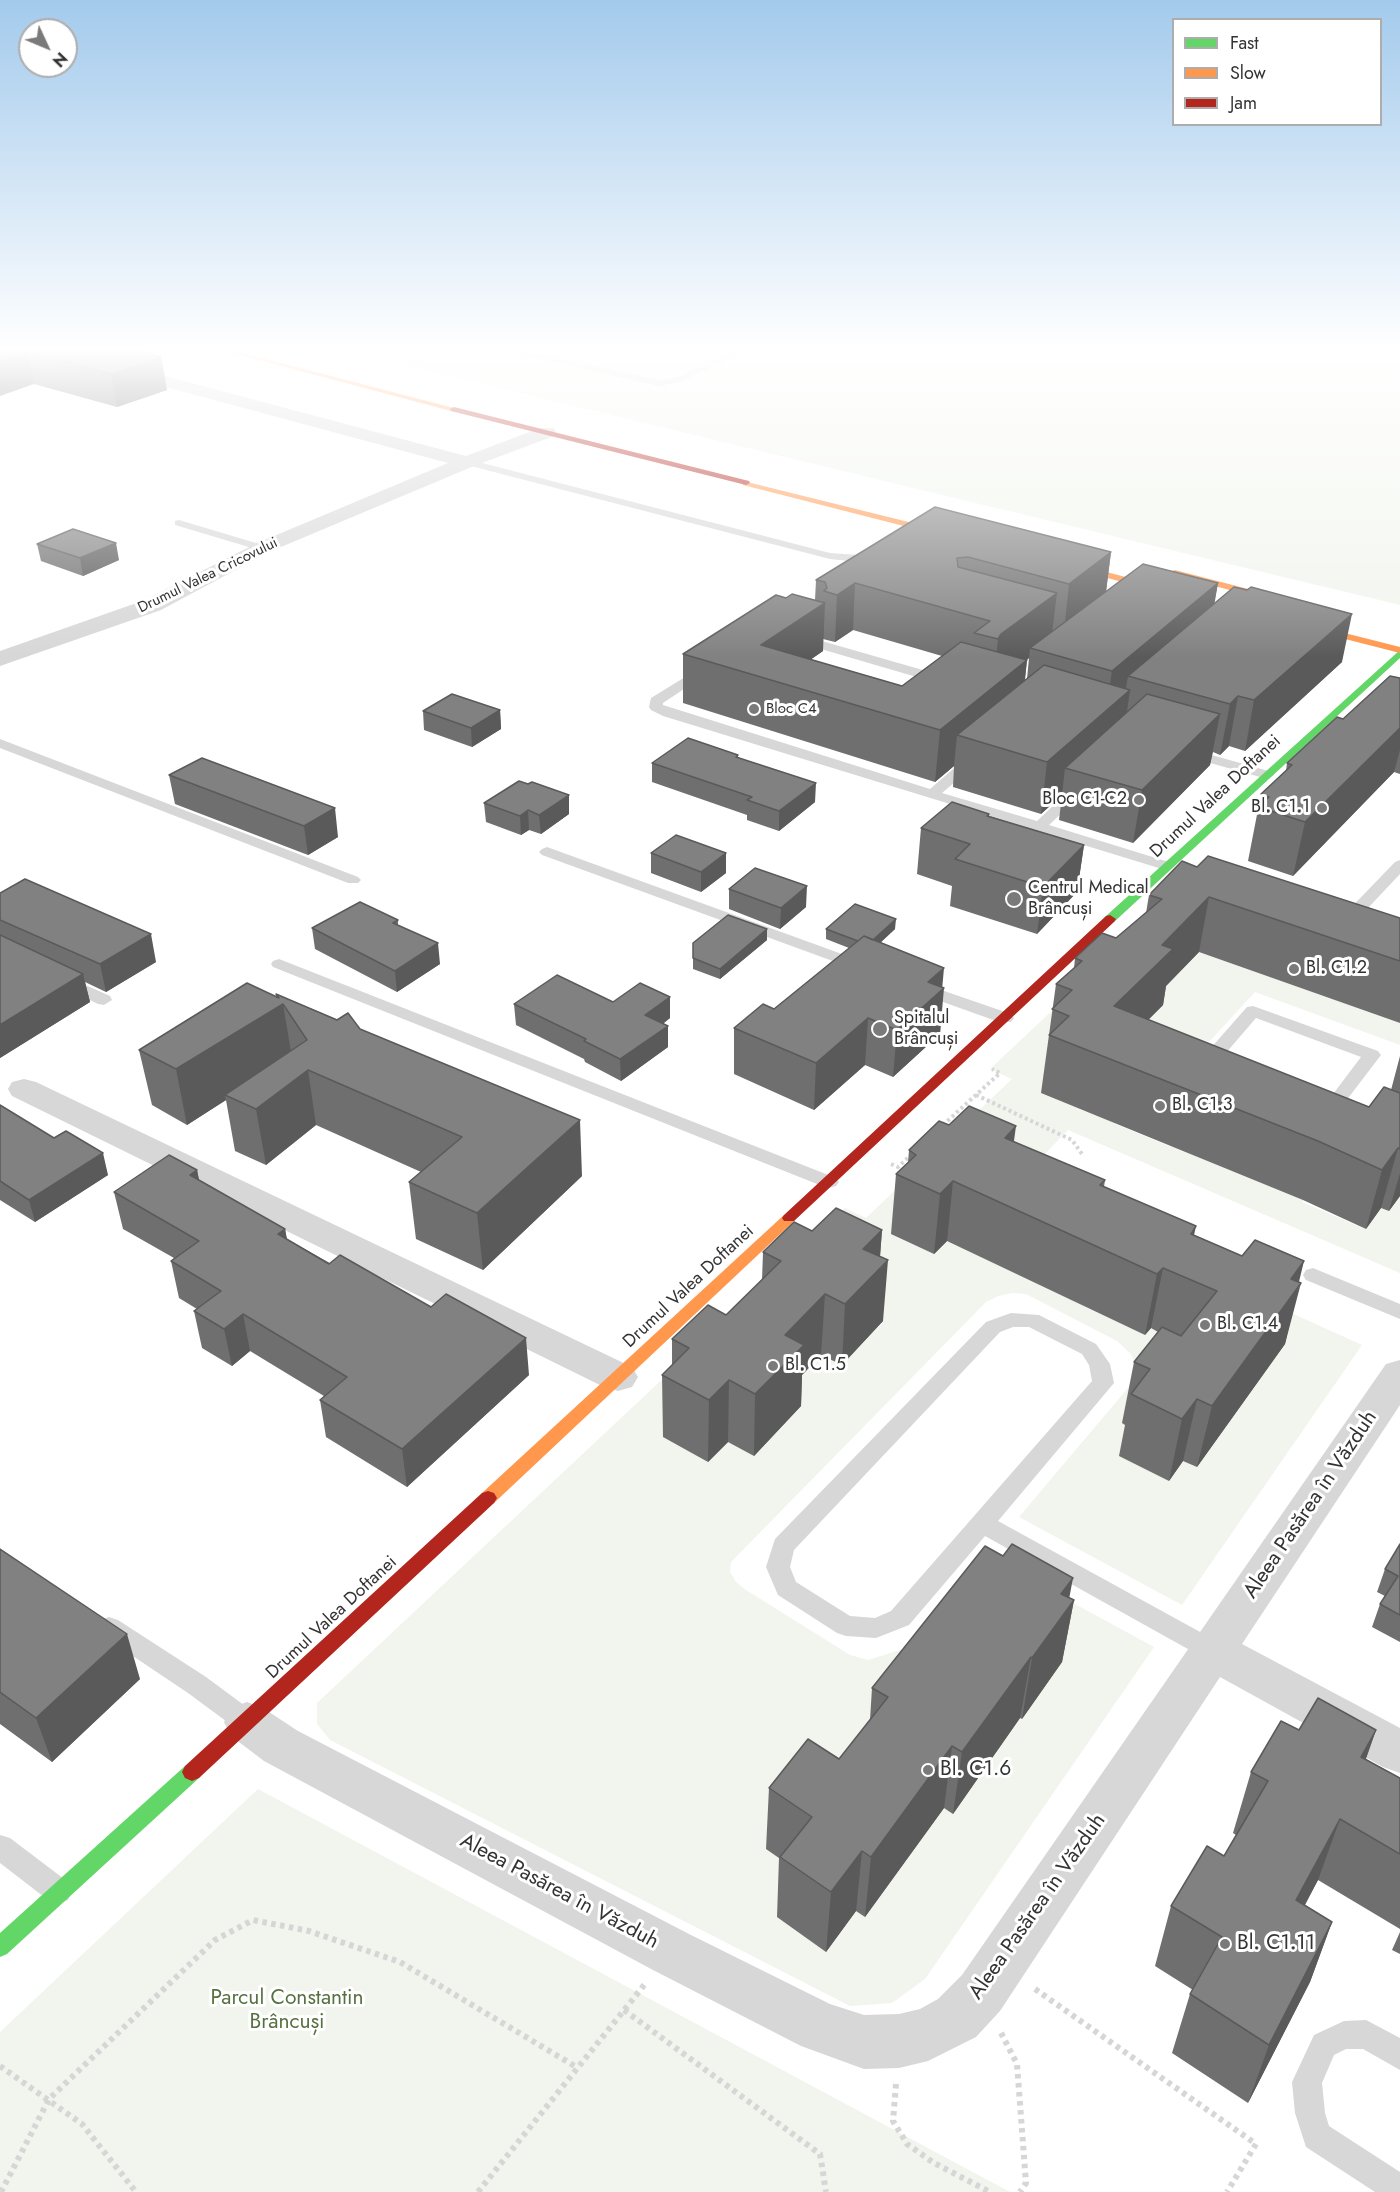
<!DOCTYPE html>
<html>
<head>
<meta charset="utf-8">
<style>
  body { margin:0 }
  #map { position:relative; width:1400px; height:2192px; overflow:hidden; background:#fff; font-family:Jost,sans-serif }
  canvas { display:block }
  .legend { position:absolute; left:1172px; top:18px; width:210px; height:108px; box-sizing:border-box; background:#fff; border:2px solid #adadad; margin:0; padding:8px 10px; list-style:none; font-size:18px; color:#333 }
  .legend li { display:flex; align-items:center; gap:12px; height:30px }
  .legend b { width:30px; border:2px solid #adadad }
  .north { position:absolute; left:18px; top:18px; width:60px; height:60px; box-sizing:border-box; background:#fff; border:2px solid #adadad; border-radius:50%; rotate:134deg; font-size:16px; font-weight:700; line-height:24px; text-align:center; color:#333 }
  .north::after { content:''; display:block; margin:auto; width:21px; height:27px; background:#7a7a7a; clip-path:polygon(50% 0,100% 100%,50% 72%,0 100%) }
</style>
</head>
<body>
<div id="map">
<canvas width="1400" height="2192"></canvas>
<ul class="legend">
<li><b style="height:8px;background:#63d668"></b>Fast</li>
<li><b style="height:8px;background:#ff974d"></b>Slow</li>
<li><b style="height:8px;background:#b3261e"></b>Jam</li>
</ul>
<div class="north">N</div>
</div>
<script>
const ctx = document.querySelector('canvas').getContext('2d');
ctx.lineJoin = 'round';
function paint(path, color) { ctx.fillStyle = color; ctx.fill(path, 'evenodd'); }
const shape = rows => new Path2D(rows.map(r => 'M' + r).join(''));
function strokePath(path, color, width, dash) { ctx.strokeStyle = color; ctx.lineWidth = width; ctx.lineCap = dash ? 'butt' : 'round'; ctx.setLineDash(dash || []); ctx.stroke(path); }
function label(font, color, halo, rows, align = 'center') {
  ctx.font = font + ' Jost,sans-serif'; ctx.lineWidth = 6; ctx.setLineDash([]); ctx.textBaseline = 'middle'; ctx.strokeStyle = halo; ctx.fillStyle = color; for (const [text, x, y, turn = 0] of rows) {
    ctx.save(); ctx.translate(x, y); ctx.rotate((+turn || 0) * Math.PI / 180); ctx.textAlign = isNaN(turn) ? turn : align; if (halo) ctx.strokeText(text, 0, 0); ctx.fillText(text, 0, 0); ctx.restore();
  }
}
const green = shape([
  [347,351,1400,351,1400,605,959,499],
  [1174,896,1198,910,1185,966,1199,952,1400,1023,1400,1045,1255,992,1173,1081,1041,1093,1087,1112,1099,1100,1115,1124,1169,1146,1179,1136,1311,1190,1302,1202,1365,1229,1381,1208,1389,1211,1400,1196,1400,1273,1068,1130,1013,1187,1362,1345,1182,1605,1019,1517,1133,1382,1137,1369,1131,1354,1117,1341,1026,1294,1012,1293,998,1296,986,1302,731,1562,730,1572,736,1582,746,1590,850,1655,868,1660,909,1647,985,1555,1154,1647,925,1979,892,2003,850,2006,330,1740,317,1724,317,1703,845,1208,866,1218,1012,1079,990,1069],
  [953,1234,1087,1250,1285,1344,1183,1461,1169,1481,1137,1431,1123,1423,1166,1335,1151,1328,1145,1335,1085,1307],
  [883,1322,842,1365,821,1355,782,1396,754,1456,728,1442,708,1462,664,1436],
  [1061,1662,1022,1719,1010,1712,998,1750,953,1813,944,1808,865,1917,808,1877],
  [258,1789,1010,2192,0,2192,0,2032]
]);
const pathFar1 = shape([
  [976,1095,1072,1140,1082,1154],
  [943,1125,1000,1073,992,1069],
  [891,1164,898,1167,911,1155]
]);
const path = shape([
  [1035,1989,1256,2144,1227,2192],
  [624,2010,820,2154,826,2192],
  [1001,2033,1017,2064,1026,2183,1020,2192],
  [0,2066,82,2124,136,2192],
  [896,2084,893,2121,907,2144,934,2163,990,2192],
  [1,2192,49,2099,215,1940,253,1920,309,1931,400,1962,578,2068],
  [478,2192,645,1984]
]);
const lane = shape([
  [506,351,523,351,659,380,675,378,733,351,745,351,680,382,659,386,506,351],
  [467,459,830,553,858,555,876,551,882,554,858,562,830,559,463,464,462,462,467,459],
  [179,520,266,546,268,548,262,551,175,525,175,521,179,520],
  [801,635,947,677,949,680,942,684,937,683,797,642,795,639,801,635],
  [703,666,708,667,709,670,708,673,663,703,663,705,930,789,967,757,977,757,979,760,977,763,942,793,1037,821,1072,788,1082,788,1084,791,1082,794,1049,825,1172,863,1175,866,1167,871,1162,869,663,716,651,710,649,707,651,698,703,666],
  [0,739,358,877,361,880,358,883,348,883,0,748,0,739],
  [1187,748,1272,772,1274,775,1267,779,1182,755,1180,752,1182,749,1187,748],
  [547,847,864,962,866,965,858,970,852,968,542,855,539,852,542,849,547,847],
  [1400,860,1400,874,1352,925,1340,925,1338,922,1340,919,1395,862,1400,860],
  [279,959,836,1178,839,1182,836,1186,829,1188,822,1186,273,967,271,964,273,961,279,959],
  [65,976,110,996,112,1000,104,1005,98,1004,59,985,57,981,59,977,65,976],
  [921,983,1011,1014,1014,1018,1011,1022,999,1022,915,992,913,988,915,984,921,983],
  [1253,1006,1378,1051,1381,1055,1336,1114,1330,1116,1324,1114,1321,1110,1361,1057,1256,1018,1219,1061,1221,1064,1218,1068,1212,1069,1202,1066,1199,1062,1202,1058,1247,1007,1253,1006],
  [1313,1268,1400,1304,1400,1319,1306,1280,1303,1275,1306,1270,1313,1268],
  [1011,1313,1039,1315,1096,1344,1110,1364,1114,1383,998,1521,1222,1644,1225,1651,1222,1658,1213,1661,1204,1658,985,1536,909,1625,876,1638,846,1636,837,1633,778,1595,766,1567,775,1539,986,1322,1011,1313],
  [1013,1327,1029,1327,1082,1354,1089,1365,1092,1381,891,1611,875,1618,850,1616,796,1582,790,1567,794,1550,1000,1332,1013,1327],
  [109,1617,118,1620,206,1677,256,1714,260,1722,256,1730,247,1733,238,1730,188,1693,100,1634,97,1627,100,1620,109,1617],
  [0,1835,10,1838,68,1882,72,1891,68,1900,58,1904,48,1900,0,1863,0,1835],
  [1366,2020,1400,2038,1400,2070,1363,2049,1346,2049,1334,2055,1322,2083,1325,2113,1329,2126,1400,2172,1400,2192,1375,2192,1306,2147,1295,2113,1292,2082,1314,2035,1344,2021,1366,2020]
]);
const street = shape([
  [45,351,71,351,466,456,540,428,554,428,556,432,554,436,474,466,269,552,161,610,0,666,0,651,145,600,255,544,448,463,47,355,45,351],
  [24,1079,36,1082,632,1367,638,1377,632,1387,618,1391,604,1387,12,1096,8,1089,12,1082,24,1079],
  [1400,1360,1400,1405,1242,1644,1400,1728,1400,1773,1383,1767,1220,1677,1000,2011,976,2037,928,2061,899,2068,864,2069,801,2046,653,1970,264,1761,231,1736,224,1722,231,1708,247,1702,263,1708,298,1731,689,1934,830,2004,864,2015,899,2014,920,2009,938,1999,962,1975,1386,1364,1400,1360]
]);
const fast = shape([
  [1400,650,1400,658,1114,922,1106,922,1104,919,1106,916,1400,650],
  [192,1763,199,1766,202,1772,199,1778,7,1954,0,1957,0,1933,185,1766,192,1763]
]);
const slow = shape([
  [225,351,235,351,458,409,451,411,225,351],
  [743,481,953,533,954,535,947,537,743,485,743,481],
  [1064,561,1168,588,1170,590,1165,593,1061,566,1060,564,1064,561],
  [1175,570,1279,597,1281,599,1276,602,1172,575,1172,571,1175,570],
  [1305,623,1400,647,1400,653,1302,628,1300,626,1305,623],
  [789,1213,794,1215,796,1218,794,1221,494,1503,488,1505,482,1503,479,1498,482,1493,784,1215,789,1213]
]);
const jam = shape([
  [454,407,749,481,750,483,746,485,451,411,450,409,454,407],
  [1110,915,1116,919,1114,922,794,1221,784,1221,782,1218,784,1215,1106,916,1110,915],
  [488,1491,494,1493,497,1498,494,1503,199,1778,192,1781,185,1778,182,1772,185,1766,482,1493,488,1491]
]);
const wall = shape([
  [0,351,161,357,167,390,117,407,34,384],
  [935,507,1111,552,1106,592,1218,583,1214,603,1342,662,1245,751,1229,746,1220,755,1213,752,1210,765,1133,843,1059,820,1062,795,1041,814,953,787,954,766,935,782,683,703,683,654,786,598,815,600,816,580],
  [853,630,942,656,902,686,810,660,823,651,823,639,835,642],
  [1029,658,1027,679,1025,681,1027,660,1026,660],
  [37,544,119,560,83,576,41,561],
  [1400,678,1400,774,1394,772,1293,876,1248,861,1261,794,1286,771,1287,763,1343,719],
  [500,710,501,729,472,747,424,730,423,711],
  [738,755,738,758,815,802,779,831,747,820,747,815,652,782,652,763],
  [169,775,338,837,308,855,175,804],
  [484,803,569,814,541,834,529,830,521,835,486,822],
  [989,814,989,816,1084,845,1077,892,1037,934,950,906,952,886,917,874,921,828],
  [651,853,726,853,726,873,701,892,651,873],
  [1197,867,1400,918,1400,1023,1199,952,1166,986,1163,1005,1148,1020,1369,1107,1391,1090,1400,1056,1400,1196,1389,1211,1381,1208,1366,1229,1303,1200,1041,1093,1056,984,1074,968,1075,958,1116,938,1146,913,1149,895],
  [729,889,806,907,780,929,729,909],
  [0,893,156,962,106,992,85,982,90,1002,0,1058],
  [398,920,398,925,440,964,397,992,315,949,312,928],
  [767,929,767,940,720,979,693,969,693,943],
  [826,929,895,929,880,943,942,988,940,1034,893,1077,865,1065,814,1110,734,1074,734,1028,774,1009,849,948,826,939],
  [276,994,360,1029,582,1176,483,1270,416,1239,409,1182,421,1172,316,1125,266,1165,235,1151,226,1100,187,1125,152,1105,139,1050,277,997],
  [670,997,670,1018,663,1024,668,1047,621,1081,585,1062,584,1059,516,1025,514,1004,613,1002],
  [0,1105,108,1175,35,1222,0,1200],
  [949,1125,1014,1142,1105,1180,1104,1187,1194,1235,1299,1282,1285,1344,1197,1467,1183,1461,1169,1481,1119,1456,1125,1425,1122,1423,1134,1362,1158,1332,1151,1328,1145,1335,947,1241,934,1254,891,1234,896,1174,908,1163,909,1150],
  [197,1170,199,1180,285,1229,287,1239,529,1375,407,1487,326,1437,320,1400,324,1396,250,1351,232,1366,202,1348,194,1311,197,1309,179,1298,171,1261,174,1258,123,1229,114,1192],
  [882,1230,880,1256,883,1321,842,1365,821,1355,802,1375,801,1406,754,1456,728,1442,708,1462,663,1437,662,1375,672,1365,672,1339,726,1315,762,1280,763,1252,812,1231],
  [1400,1544,1400,1642,1372,1627,1380,1604,1385,1596,1377,1592,1385,1569],
  [0,1549,140,1679,52,1762,0,1724],
  [1069,1598,1074,1600,1062,1662,1022,1719,1020,1718,953,1814,944,1808,865,1917,856,1911,826,1952,777,1917,779,1858,766,1849,769,1788,839,1759,870,1720,872,1688],
  [1299,1730,1376,1730,1366,1759,1400,1778,1400,1929,1318,1880,1305,1905,1332,1922,1310,1982,1248,2103,1172,2053,1190,1994,1193,1990,1155,1966,1171,1906,1224,1856,1236,1835,1233,1833,1251,1772],
  [1400,1932,1400,1954,1392,1950]
]);
const shadedWall = shape([
  [27,351,34,384,0,396,0,361],
  [161,357,167,390,117,407,111,374],
  [116,543,119,560,83,576,80,558],
  [1111,552,1105,599,1064,632,1069,584],
  [855,583,853,630,835,642,837,595],
  [1218,583,1210,630,1128,676,1125,694,1130,690,1123,740,1065,768,1062,795,1041,814,1047,762,1106,710,1112,671],
  [1057,593,1051,641,1030,648,1029,658,996,683,1027,660,1021,710,957,735,954,766,935,782,940,730,993,687,998,639,1001,634],
  [825,603,823,651,778,682,761,645],
  [1352,614,1342,662,1245,751,1254,700],
  [1238,696,1229,746,1220,755,1230,704],
  [500,710,501,729,472,747,471,728],
  [1220,714,1210,765,1133,843,1142,790],
  [1400,728,1400,750,1394,772,1293,876,1305,822],
  [816,783,815,802,779,831,779,811],
  [569,795,569,814,541,834,539,815],
  [335,808,338,837,308,855,304,826],
  [528,810,529,830,521,835,520,816],
  [1084,845,1077,892,1037,934,1043,887],
  [726,853,726,873,701,892,701,872],
  [807,886,806,907,780,929,781,908],
  [1209,897,1199,952,1166,986,1163,1005,1109,1059,1114,1006,1162,945],
  [896,919,895,929,867,955,868,944],
  [767,929,767,940,720,979,720,969],
  [151,934,156,962,106,992,100,964],
  [438,943,440,964,397,992,395,971],
  [944,968,942,990,944,988,940,1034,893,1077,897,1030,928,982],
  [83,974,90,1002,0,1058,0,1025],
  [670,997,670,1018,645,1036,645,1015],
  [283,1004,292,1058,225,1095,226,1100,187,1125,176,1069],
  [868,1018,865,1065,814,1110,816,1063],
  [668,1026,668,1047,621,1081,620,1059],
  [308,1070,316,1125,266,1165,256,1109],
  [580,1120,582,1176,483,1270,477,1213],
  [1016,1126,1008,1185,1005,1138],
  [1398,1148,1381,1208,1366,1229,1382,1170],
  [103,1153,108,1175,35,1222,29,1200],
  [197,1170,204,1206,190,1175],
  [1400,1173,1400,1196,1389,1211],
  [953,1181,947,1241,934,1254,940,1194],
  [1196,1226,1185,1277,1191,1234],
  [285,1229,291,1265,278,1234],
  [882,1230,879,1270,888,1260,883,1321,842,1365,845,1304,863,1249],
  [1304,1261,1297,1290,1301,1283,1285,1344,1197,1467,1212,1406,1291,1279],
  [1163,1268,1151,1328,1145,1335,1157,1274],
  [825,1294,821,1355,802,1375,801,1406,754,1456,755,1394,785,1335],
  [243,1314,250,1351,232,1366,224,1329],
  [526,1338,529,1375,407,1487,402,1449],
  [729,1380,728,1442,708,1462,709,1400],
  [1197,1399,1183,1461,1169,1481,1182,1419],
  [1073,1578,1067,1610,1074,1600,1062,1662,1022,1719,1032,1658,1061,1594],
  [127,1634,140,1679,52,1762,36,1718],
  [1031,1657,1020,1718,953,1814,962,1752],
  [1376,1730,1354,1791,1361,1757],
  [952,1746,944,1808,865,1917,871,1857],
  [1340,1819,1318,1880,1275,1960,1296,1900],
  [862,1851,856,1911,826,1952,831,1892],
  [1332,1922,1310,1982,1248,2103,1269,2045]
]);
const building = shape([
  [0,351,139,351,161,357,111,374,27,351,0,361,0,351],
  [935,507,1111,552,1069,584,968,557,957,558,958,567,1057,593,1001,634,998,639,974,633,990,621,855,583,837,595,824,591,827,588,825,582,816,580,935,507],
  [73,529,116,543,80,558,37,544,73,529],
  [1143,564,1218,583,1112,671,1030,648,1143,564],
  [1234,587,1247,590,1251,587,1352,614,1254,700,1238,696,1230,704,1128,676,1234,587],
  [792,594,825,603,761,645,902,686,961,642,1027,660,940,730,683,654,776,595,786,598,792,594],
  [1044,665,1130,690,1047,762,957,735,1044,665],
  [1390,676,1400,678,1400,728,1305,822,1259,807,1269,797,1261,794,1292,765,1287,763,1337,717,1343,719,1390,676],
  [452,694,500,710,471,728,423,711,452,694],
  [1147,694,1220,714,1142,790,1065,768,1147,694],
  [688,738,738,755,736,757,816,783,779,811,747,800,752,797,652,763,688,738],
  [202,758,335,808,304,826,169,775,202,758],
  [519,781,528,784,532,782,569,795,539,815,528,810,520,816,484,803,519,781],
  [952,802,989,814,987,816,1084,845,1043,887,955,859,970,844,921,828,952,802],
  [676,835,726,853,701,872,651,853,676,835],
  [1208,856,1400,918,1400,961,1209,897,1162,945,1173,949,1114,1006,1369,1107,1384,1087,1400,1093,1400,1149,1398,1148,1382,1170,1318,1141,1049,1035,1069,1016,1052,1009,1072,990,1056,984,1082,961,1075,958,1102,933,1116,938,1162,899,1149,895,1182,861,1197,867,1208,856],
  [755,868,807,886,781,908,729,889,755,868],
  [25,879,151,934,100,964,0,920,0,893,25,879],
  [360,902,398,920,393,923,438,943,395,971,312,928,360,902],
  [855,904,896,919,873,940,864,936,858,941,826,929,855,904],
  [728,915,767,929,720,969,693,958,693,943,728,915],
  [0,935,83,974,0,1025,0,935],
  [864,936,944,968,928,982,944,988,897,1030,868,1018,816,1063,734,1028,763,1004,774,1009,864,936],
  [557,975,613,1002,640,983,670,997,645,1015,668,1026,620,1059,584,1041,586,1039,514,1004,557,975],
  [247,983,279,998,276,994,337,1020,348,1013,360,1029,580,1120,477,1213,409,1182,462,1137,308,1070,256,1109,225,1095,307,1040,283,1004,176,1069,139,1050,247,983],
  [0,1105,54,1138,66,1131,103,1153,29,1200,0,1181,0,1105],
  [969,1106,1016,1126,1005,1138,1105,1180,1100,1185,1196,1226,1191,1234,1242,1256,1255,1240,1304,1261,1291,1279,1301,1283,1212,1406,1197,1399,1182,1419,1131,1394,1150,1369,1134,1362,1162,1327,1181,1336,1217,1291,1163,1268,1157,1274,953,1181,940,1194,896,1174,916,1155,909,1150,939,1121,949,1125,969,1106],
  [169,1155,197,1170,190,1175,285,1229,278,1234,329,1264,340,1255,431,1307,446,1294,526,1338,402,1449,320,1400,347,1377,243,1314,224,1329,194,1311,221,1291,171,1261,199,1241,114,1192,169,1155],
  [836,1208,882,1230,863,1249,888,1260,845,1304,825,1294,785,1335,804,1345,755,1394,729,1380,709,1400,662,1375,689,1348,672,1339,708,1305,726,1315,781,1261,763,1252,794,1222,812,1231,836,1208],
  [1012,1544,1073,1578,1061,1594,1074,1600,1032,1658,1031,1657,962,1752,952,1746,871,1857,862,1851,831,1892,780,1857,812,1817,769,1788,808,1739,839,1759,888,1697,872,1688,985,1546,1003,1556,1012,1544],
  [1400,1544,1400,1615,1380,1604,1398,1576,1385,1569,1400,1544],
  [0,1549,127,1634,36,1718,0,1692,0,1549],
  [1318,1698,1376,1730,1361,1757,1400,1778,1400,1854,1340,1819,1296,1900,1332,1922,1269,2045,1190,1994,1222,1937,1171,1906,1207,1846,1224,1856,1268,1781,1251,1772,1281,1721,1299,1730,1318,1698]
]);
const markers = [
  [754,709,6,"#7a7a7a"],
  [1139,800,6,"#7a7a7a"],
  [1322,808,6,"#7a7a7a"],
  [1014,899,8,"#7a7a7a"],
  [1294,969,6,"#7a7a7a"],
  [880,1029,8,"#7a7a7a"],
  [1160,1106,6,"#7a7a7a"],
  [1205,1325,6,"#7a7a7a"],
  [773,1366,6,"#7a7a7a"],
  [928,1770,6,"#7a7a7a"],
  [1225,1944,6,"#7a7a7a"]
];
const farStreetnames = [
  ["Drumul Valea Cricovului",208,576,-26]
];
const farPoinames = [
  ["Bloc C4",766,709]
];
const streetNames = [
  ["Drumul Valea Doftanei",1216,797,-43],
  ["Drumul Valea Doftanei",689,1287,-43],
  ["Drumul Valea Doftanei",332,1618,-43]
];
const poiNames = [
  ["Bloc C1-C2",1127,800,"right"],
  ["Bl. C1.1",1310,808,"right"],
  ["Centrul Medical",1028,889],
  ["Brâncuși",1028,910],
  ["Bl. C1.2",1306,969],
  ["Spitalul",894,1019],
  ["Brâncuși",894,1040],
  ["Bl. C1.3",1172,1106],
  ["Bl. C1.4",1217,1325],
  ["Bl. C1.5",785,1366]
];
const nearStreetnames = [
  ["Aleea Pasărea în Văzduh",1311,1505,-56],
  ["Aleea Pasărea în Văzduh",559,1892,28],
  ["Aleea Pasărea în Văzduh",1038,1907,-55]
];
const nearPoinames = [
  ["Bl. C1.6",940,1770],
  ["Bl. C1.11",1237,1944]
];
const nearParknames = [
  ["Parcul Constantin",287,1999],
  ["Brâncuși",287,2023]
];
paint(green, '#f1f5ed');
strokePath(pathFar1, '#d6d6d6', 4, [3, 3]);
strokePath(path, '#d6d6d6', 6, [4.5, 4.5]);
paint(lane, '#d7d7d7');
paint(street, '#d7d7d7');
paint(fast, '#63d668');
paint(slow, '#ff974d');
paint(jam, '#b3261e');
paint(wall, '#6f6f6f');
paint(shadedWall, '#5a5a5a');
paint(building, '#818181');
strokePath(building, '#5a5a5a', 1.5);
const sky = ctx.createLinearGradient(0, 0, 0, 658);
sky.addColorStop(0, '#a3caec');
sky.addColorStop(0.53, '#fff');
sky.addColorStop(1, '#ffffff00');
ctx.fillStyle = sky;
ctx.fillRect(0, 0, 1400, 658);
for (const [x, y, r, color] of markers) { const dot = new Path2D(); dot.arc(x, y, r, 0, 2 * Math.PI); ctx.fillStyle = color; ctx.fill(dot); strokePath(dot, '#fff', 2); }
label('15px', '#333', '#fff', farStreetnames);
label('15px', '#333', '#fff', farPoinames, 'left');
label('18px', '#333', '#fff', streetNames);
label('18px', '#333', '#fff', poiNames, 'left');
label('21px', '#333', '#fff', nearStreetnames);
label('21px', '#333', '#fff', nearPoinames, 'left');
label('21px', '#56703f', '#fff', nearParknames);
</script>
</body>
</html>
